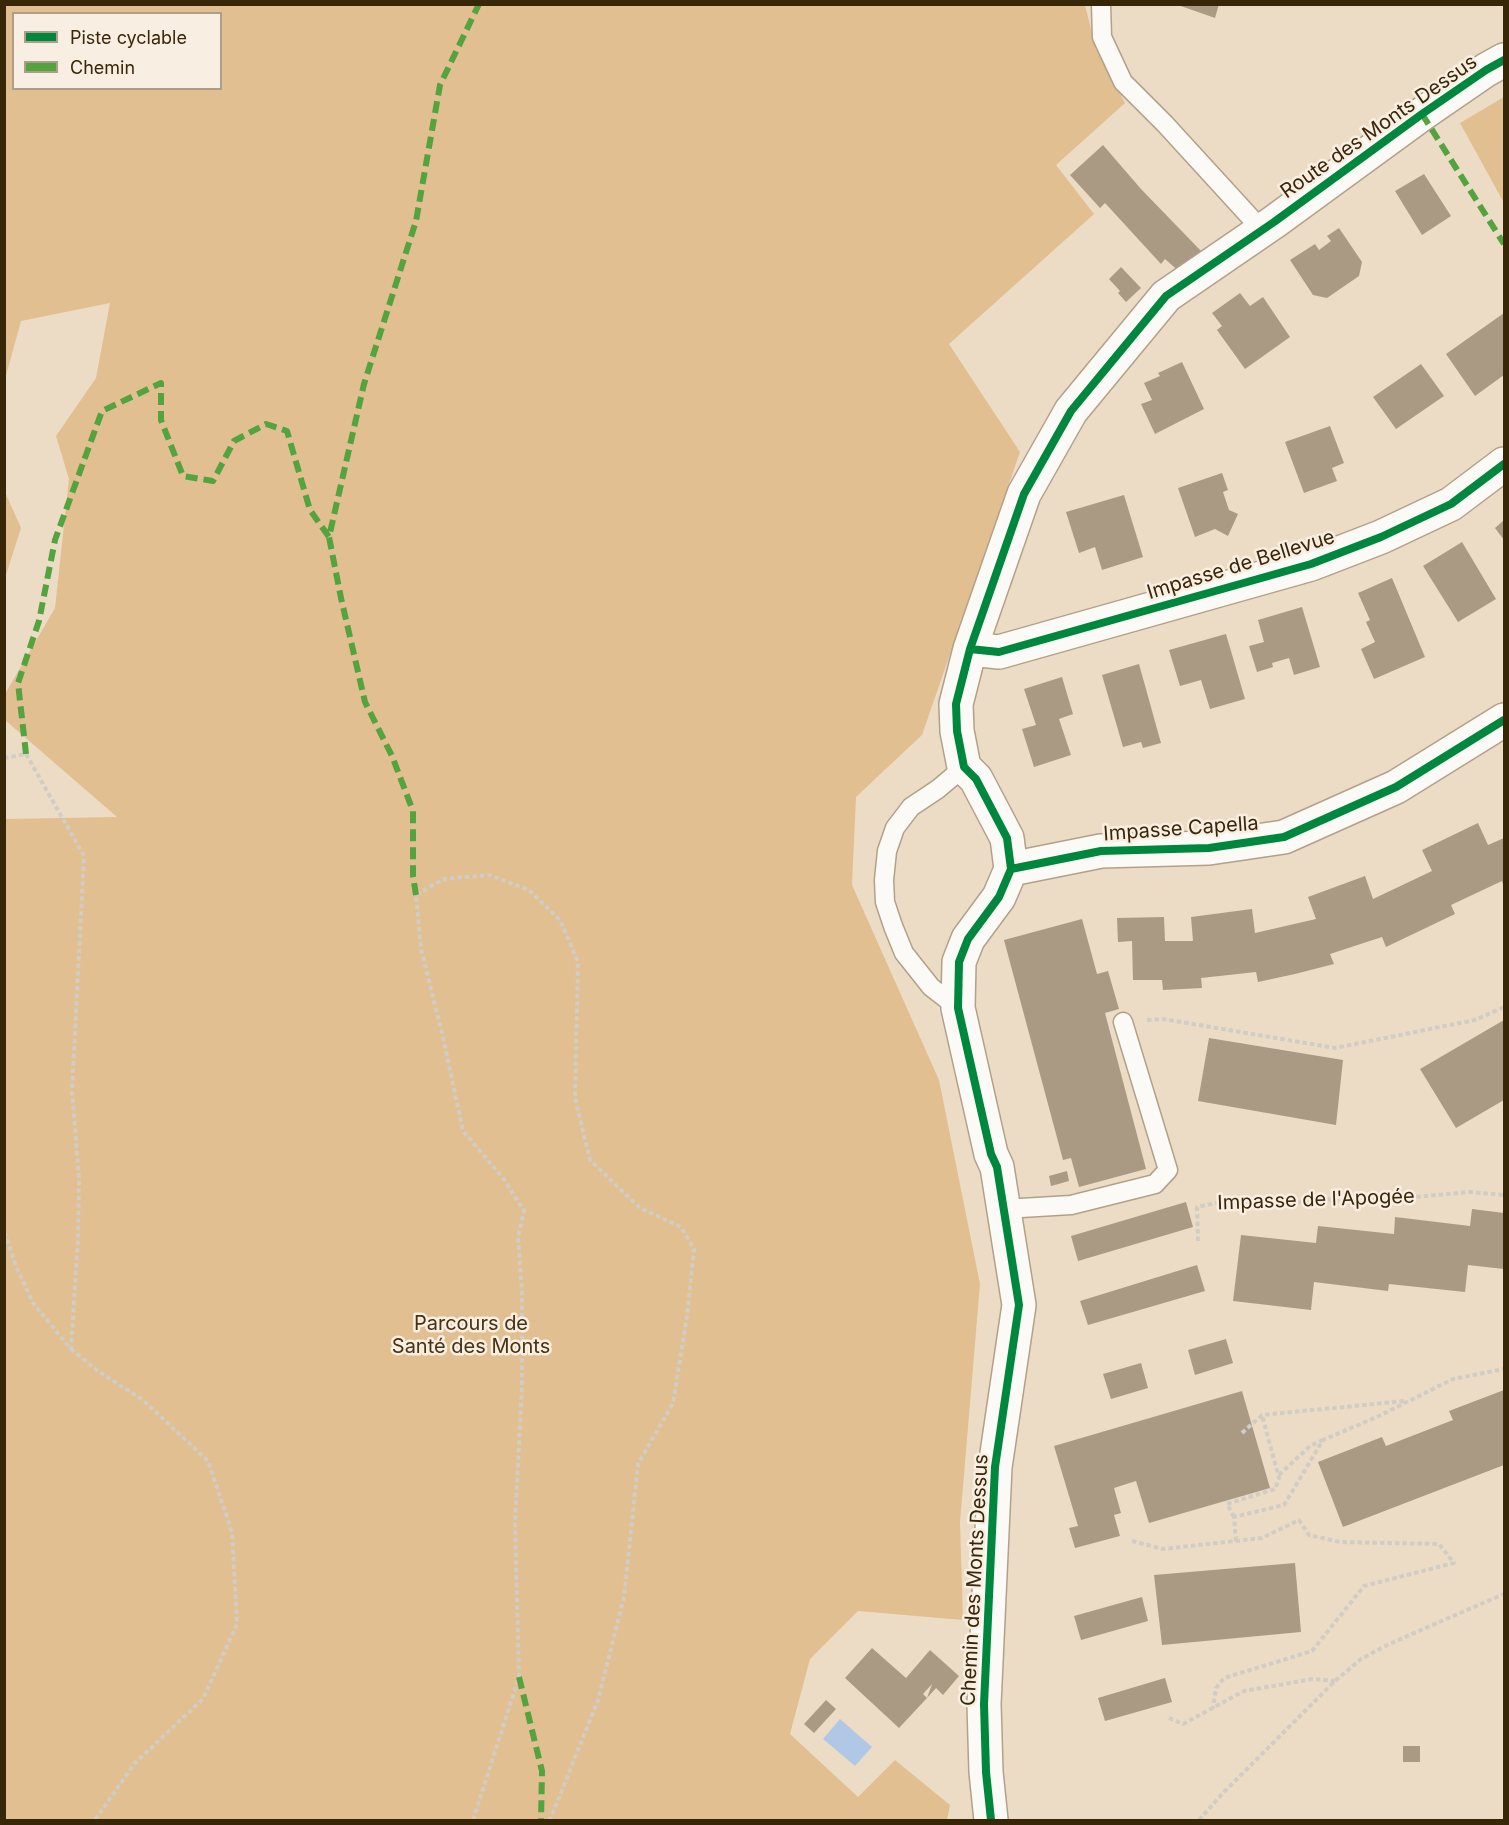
<!DOCTYPE html>
<html>
<head>
<meta charset="utf-8">
<style>
  body { margin:0 }
  #map { position:relative; width:1509px; height:1825px; overflow:hidden; background:#ecdcc6; font-family:Inter,sans-serif }
  canvas { display:block }
  .frame { position:absolute; inset:0; border:6px solid #382609; pointer-events:none }
  .legend { position:absolute; left:12px; top:12px; width:210px; height:78px; box-sizing:border-box; background:#f8eee2; border:2px solid #ab9e8b; margin:0; padding:8px 10px; list-style:none; font-size:18px; color:#382609 }
  .legend li { display:flex; align-items:center; gap:12px; height:30px }
  .legend b { width:30px; border:2px solid #ab9e8b }
</style>
</head>
<body>
<div id="map">
<canvas width="1509" height="1825"></canvas>
<div class="frame"></div>
<ul class="legend">
<li><b style="height:8px;background:#00873e"></b>Piste cyclable</li>
<li><b style="height:8px;background:#53a33e"></b>Chemin</li>
</ul>
</div>
<script>
const ctx = document.querySelector('canvas').getContext('2d');
ctx.lineJoin = 'round';
function paint(path, color) { ctx.fillStyle = color; ctx.fill(path, 'evenodd'); }
const shape = rows => new Path2D(rows.map(r => 'M' + r).join(''));
function strokePath(path, color, width, dash) { ctx.strokeStyle = color; ctx.lineWidth = width; ctx.lineCap = dash ? 'butt' : 'round'; ctx.setLineDash(dash || []); ctx.stroke(path); }
function label(font, color, halo, rows, align = 'center') {
  ctx.font = font + ' Inter,sans-serif'; ctx.lineWidth = 5; ctx.setLineDash([]); ctx.textBaseline = 'middle'; ctx.strokeStyle = halo; ctx.fillStyle = color; for (const [text, x, y, turn = 0] of rows) {
    ctx.save(); ctx.translate(x, y); ctx.rotate((+turn || 0) * Math.PI / 180); ctx.textAlign = isNaN(turn) ? turn : align; if (halo) ctx.strokeText(text, 0, 0); ctx.fillText(text, 0, 0); ctx.restore();
  }
}
const green = shape([
  [5,5,1085,5,1096,49,1125,103,1056,165,1094,214,949,344,1020,452,922,735,856,797,852,885,939,1080,980,1284,960,1522,963,1620,858,1611,810,1659,790,1734,858,1797,895,1760,950,1805,947,1820,5,1820,5,819,117,817,5,720,5,694,55,608,69,479,56,436,96,378,110,303,21,321,5,379],
  [14,14,220,14,220,88,14,88],
  [1504,97,1504,203,1460,123],
  [5,492,21,528,5,578]
]);
const water = shape([
  [840,1719,872,1747,855,1766,823,1739]
]);
const building = shape([
  [1175,4,1219,4,1215,18],
  [1103,145,1141,189,1203,253,1182,274,1165,259,1161,264,1105,203,1100,208,1070,175],
  [1424,174,1451,216,1422,235,1395,191],
  [1339,228,1362,262,1359,276,1327,298,1313,295,1290,260,1315,244,1319,250,1331,241,1327,236],
  [1121,267,1141,288,1126,302,1118,293,1120,291,1109,279],
  [1240,293,1250,306,1263,297,1290,337,1245,369,1217,330,1222,326,1212,313],
  [1504,313,1504,375,1475,396,1446,354],
  [1182,362,1204,409,1155,434,1141,404,1152,400,1144,383,1160,376,1158,373],
  [1421,364,1444,396,1396,429,1373,397],
  [1330,426,1344,463,1332,468,1337,481,1304,493,1285,442],
  [1222,473,1228,490,1223,492,1229,510,1238,514,1228,536,1215,529,1195,537,1178,488],
  [1124,495,1143,557,1102,570,1095,547,1079,553,1066,512],
  [1504,520,1504,540,1495,528],
  [1462,542,1496,599,1458,622,1423,566],
  [1392,578,1425,657,1374,679,1361,649,1375,642,1366,622,1370,620,1358,593],
  [1302,607,1320,667,1294,675,1289,658,1272,663,1273,667,1257,672,1249,646,1264,642,1258,620],
  [1226,634,1245,699,1210,709,1201,680,1180,686,1169,650],
  [1139,664,1161,743,1143,748,1141,742,1123,747,1102,675],
  [1062,677,1073,714,1059,719,1071,755,1034,767,1022,729,1036,725,1024,689],
  [1478,823,1488,845,1504,838,1504,888,1502,881,1451,905,1455,914,1386,947,1382,937,1330,954,1334,964,1295,974,1258,982,1256,972,1201,978,1202,988,1163,990,1162,980,1133,980,1132,941,1118,942,1117,918,1164,917,1165,941,1193,941,1191,917,1252,909,1255,933,1316,919,1308,897,1365,876,1373,899,1432,871,1422,850],
  [1082,919,1097,974,1108,971,1119,1009,1105,1013,1146,1169,1079,1187,1071,1158,1063,1160,1004,940],
  [1504,1020,1504,1100,1456,1128,1420,1069],
  [1209,1038,1343,1060,1336,1125,1198,1101],
  [1067,1171,1069,1181,1051,1186,1049,1176],
  [1186,1202,1193,1227,1078,1261,1071,1236],
  [1472,1209,1504,1213,1504,1269,1468,1265,1465,1292,1389,1284,1388,1291,1314,1282,1311,1310,1233,1301,1241,1235,1316,1243,1318,1226,1394,1234,1395,1217,1470,1226],
  [1197,1265,1205,1291,1088,1325,1080,1301],
  [1226,1339,1233,1363,1195,1375,1188,1350],
  [1141,1363,1148,1388,1111,1399,1103,1374],
  [1504,1390,1504,1465,1343,1527,1318,1462,1382,1437,1386,1446,1453,1420,1449,1411],
  [1242,1391,1270,1488,1149,1523,1136,1481,1114,1488,1121,1513,1114,1515,1120,1536,1075,1548,1069,1528,1078,1526,1054,1446],
  [1295,1563,1301,1632,1162,1645,1154,1575],
  [1142,1597,1148,1621,1081,1640,1074,1616],
  [872,1648,906,1678,930,1650,959,1676,943,1695,936,1688,927,1698,932,1684,923,1694,927,1698,899,1728,845,1678],
  [1165,1678,1172,1702,1105,1721,1098,1698],
  [826,1700,836,1709,814,1733,804,1724],
  [1403,1746,1420,1746,1420,1762,1403,1762]
]);
const path = shape([
  [4,758,26,754,84,856,72,1090,79,1179,78,1239,71,1349,33,1303,16,1266,4,1231],
  [1147,1020,1163,1019,1335,1048,1475,1020,1504,1007],
  [1198,1241,1197,1207,1231,1200,1284,1204,1327,1199,1350,1203,1469,1192,1504,1195],
  [71,1349,98,1371,143,1400,208,1461,232,1532,237,1624,203,1699,134,1764,95,1820],
  [1242,1433,1262,1415,1405,1401],
  [1279,1475,1310,1446,1323,1440],
  [1234,1517,1227,1504,1275,1489,1279,1478,1262,1415],
  [1132,1541,1163,1549,1262,1538,1299,1520,1309,1535,1340,1542,1439,1544,1454,1563,1364,1586,1312,1651,1224,1678,1216,1688,1213,1708],
  [1236,1541,1234,1517,1284,1505,1323,1440,1379,1416,1453,1379,1504,1369],
  [1169,1718,1183,1724,1244,1691,1313,1679,1335,1681],
  [473,1820,519,1677,515,1523,522,1387,522,1292,518,1237,524,1211,503,1178,463,1131,443,1037,421,949,416,895,443,879,489,875,529,890,560,920,578,962,575,1098,590,1160,640,1208,681,1227,694,1249,687,1316,673,1403,638,1464,624,1597,598,1700,550,1820],
  [1199,1820,1224,1792,1335,1681,1361,1659,1389,1644,1504,1594]
]);
const service = shape([
  [1101,4,1102,37,1123,82,1165,124,1262,230],
  [958,1008,931,987,904,953,893,926,885,902,884,880,887,851,895,828,911,807,938,789,964,767],
  [1004,1209,1071,1205,1155,1184,1168,1170,1123,1022]
]);
const minor = shape([
  [970,649,999,652,1311,564,1381,537,1451,504,1504,464],
  [1011,869,1101,851,1209,848,1284,837,1396,787,1504,720],
  [991,1820,986,1772,984,1704,995,1467,1019,1305,997,1167,991,1154,958,1008,959,962,968,939,999,897,1011,869,1007,838,976,779,964,767,957,731,956,704,970,649,1024,494,1071,411,1166,296,1274,222,1422,114,1486,70,1504,60]
]);
const quiet = shape([
  [1422,114,1504,244],
  [26,754,18,683,39,621,55,540,102,411,161,383,161,420,183,476,213,481,234,441,266,424,287,431,310,510,329,537],
  [416,895,413,876,413,811,392,756,365,702,341,598,329,537,364,384,416,221,440,85,479,4],
  [519,1677,542,1771,541,1820]
]);
const cycleway = shape([
  [970,649,999,652,1311,564,1381,537,1451,504,1504,464],
  [1011,869,1101,851,1209,848,1284,837,1396,787,1504,720],
  [991,1820,986,1772,984,1704,995,1467,1019,1305,997,1167,991,1154,958,1008,959,962,968,939,999,897,1011,869,1007,838,976,779,964,767,957,731,956,704,970,649,1024,494,1071,411,1166,296,1274,222,1422,114,1486,70,1504,60]
]);
const streetNames = [
  ["Route des Monts Dessus",1379,127,-35],
  ["Impasse de Bellevue",1241,565,-17],
  ["Impasse Capella",1181,829,-4],
  ["Impasse de l'Apogée",1316,1200,-2],
  ["Chemin des Monts Dessus",975,1580,-87]
];
const parkNames = [
  ["Parcours de",471,1324],
  ["Santé des Monts",471,1347]
];
paint(green, '#e1bf91');
paint(water, '#b0c8e5');
paint(building, '#aa9a83');
strokePath(service, '#b1a18a', 21);
strokePath(minor, '#b1a18a', 36);
strokePath(path, '#d1ccc4', 4, [4.5, 3]);
strokePath(service, '#fcfaf6', 18);
strokePath(minor, '#fcfaf6', 33);
strokePath(quiet, '#53a33e', 6, [12, 6]);
strokePath(cycleway, '#00873e', 8);
label('20px', '#382609', '#f8eee2', streetNames);
label('20px', '#473212', '#f8eee2', parkNames);
</script>
</body>
</html>
